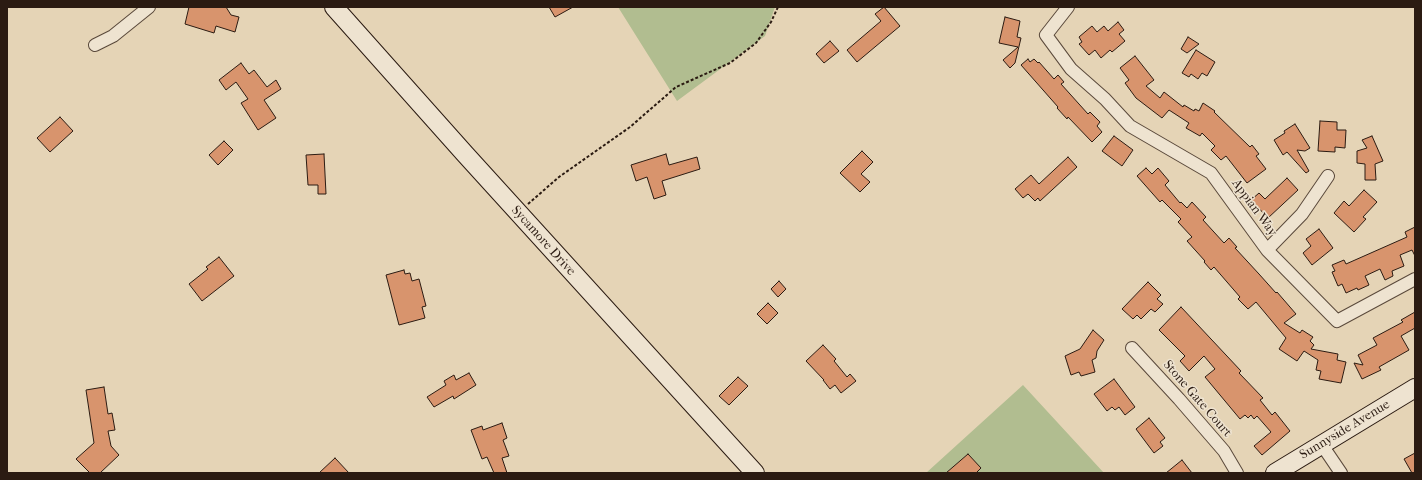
<!DOCTYPE html>
<html>
<head>
<meta charset="utf-8">
<style>
  body { margin:0 }
  #map { position:relative; width:1422px; height:480px; overflow:hidden; background:#e5d4b6; font-family:"IM FELL French Canon",serif }
  canvas { display:block }
  .frame { position:absolute; inset:0; border:8px solid #2b1b12; pointer-events:none }
</style>
</head>
<body>
<div id="map">
<canvas width="1422" height="480"></canvas>
<div class="frame"></div>
</div>
<script>
const ctx = document.querySelector('canvas').getContext('2d');
ctx.lineJoin = 'round';
function paint(path, color) { ctx.fillStyle = color; ctx.fill(path, 'evenodd'); }
const shape = rows => new Path2D(rows.map(r => 'M' + r).join(''));
function strokePath(path, color, width, dash) { ctx.strokeStyle = color; ctx.lineWidth = width; ctx.lineCap = dash ? 'butt' : 'round'; ctx.setLineDash(dash || []); ctx.stroke(path); }
function label(font, color, halo, rows, align = 'center') {
  ctx.font = font + ' "IM FELL French Canon",serif'; ctx.lineWidth = 3; ctx.setLineDash([]); ctx.textBaseline = 'middle'; ctx.strokeStyle = halo; ctx.fillStyle = color; for (const [text, x, y, turn = 0] of rows) {
    ctx.save(); ctx.translate(x, y); ctx.rotate((+turn || 0) * Math.PI / 180); ctx.textAlign = isNaN(turn) ? turn : align; if (halo) ctx.strokeText(text, 0, 0); ctx.fillText(text, 0, 0); ctx.restore();
  }
}
const green = shape([
  [618,7,775,7,765,36,677,101],
  [1023,385,1104,473,926,473]
]);
const building = shape([
  [189,7,226,7,231,15,239,17,235,32,216,26,214,33,185,24,189,7],
  [549,7,573,7,555,17,549,7],
  [884,7,900,26,857,62,847,50,881,21,875,14,884,7],
  [1005,17,1020,21,1017,37,1021,38,1015,63,1010,68,1003,60,1018,47,999,43,1005,17],
  [1118,22,1124,30,1119,34,1125,41,1112,52,1110,50,1101,58,1095,50,1089,55,1079,44,1082,42,1079,37,1092,26,1097,32,1104,26,1108,31,1118,22],
  [1188,37,1199,44,1187,53,1181,49,1188,37],
  [830,41,839,51,824,63,816,54,830,41],
  [1196,50,1215,62,1207,76,1202,73,1198,79,1191,74,1189,77,1182,73,1196,50],
  [1135,56,1154,80,1146,86,1160,98,1164,92,1183,107,1184,105,1194,111,1195,109,1199,111,1203,103,1215,111,1214,112,1250,147,1252,145,1259,154,1256,156,1266,169,1247,183,1226,156,1221,160,1211,150,1215,146,1202,133,1200,136,1186,128,1189,123,1169,110,1162,118,1136,98,1125,83,1129,80,1120,68,1135,56],
  [1028,59,1030,62,1034,59,1038,63,1039,62,1054,79,1058,75,1064,82,1061,84,1088,114,1090,112,1100,122,1097,126,1102,132,1092,142,1068,117,1067,119,1057,108,1058,107,1021,65,1028,59],
  [241,63,249,74,254,70,267,87,276,80,281,89,264,100,276,118,258,130,241,103,248,99,236,82,226,90,219,80,241,63],
  [60,117,73,131,50,152,37,138,60,117],
  [1320,121,1337,122,1337,130,1346,130,1345,148,1335,147,1335,152,1318,151,1320,121],
  [1295,124,1310,148,1305,151,1297,150,1309,171,1306,173,1287,152,1283,155,1274,140,1285,133,1284,131,1295,124],
  [1114,136,1133,150,1122,166,1102,151,1114,136],
  [1372,136,1383,161,1375,164,1376,180,1365,180,1365,164,1357,163,1357,151,1367,148,1362,140,1372,136],
  [224,141,233,150,218,165,209,155,224,141],
  [862,151,873,162,861,174,870,182,860,192,840,173,862,151],
  [324,154,326,194,318,194,318,185,308,185,306,155,324,154],
  [666,154,669,165,697,157,700,169,662,181,666,195,654,199,647,177,636,181,631,165,666,154],
  [1068,157,1077,167,1040,201,1038,198,1035,201,1028,194,1023,198,1015,189,1031,175,1039,184,1068,157],
  [1146,168,1152,174,1158,168,1169,181,1165,185,1180,203,1181,202,1187,208,1192,202,1206,217,1203,220,1224,243,1229,238,1237,247,1235,248,1259,274,1276,293,1277,292,1296,314,1284,323,1300,333,1302,330,1313,337,1310,341,1314,345,1311,349,1338,354,1337,360,1346,362,1341,383,1319,379,1321,371,1316,370,1318,360,1304,351,1297,361,1279,349,1286,338,1256,302,1248,309,1238,299,1240,297,1214,267,1211,270,1204,262,1205,261,1187,241,1192,237,1178,222,1181,219,1162,200,1160,202,1137,176,1146,168],
  [1287,178,1298,190,1268,218,1251,200,1259,193,1265,199,1287,178],
  [1364,190,1377,202,1363,217,1366,219,1354,232,1334,213,1344,201,1349,206,1364,190],
  [1415,227,1415,256,1412,250,1400,255,1404,266,1392,271,1393,276,1385,280,1380,269,1365,276,1369,285,1358,290,1357,288,1346,293,1342,284,1338,286,1332,272,1335,271,1332,265,1344,260,1346,264,1407,237,1405,232,1415,227],
  [1319,229,1333,248,1312,265,1303,253,1311,246,1306,239,1319,229],
  [219,257,234,276,202,301,189,284,208,269,206,267,219,257],
  [404,270,405,274,410,273,412,281,419,279,426,306,422,307,425,318,399,325,386,275,404,270],
  [779,281,786,289,778,297,771,289,779,281],
  [1148,282,1161,295,1157,299,1163,304,1155,312,1151,309,1141,319,1137,315,1133,319,1122,309,1148,282],
  [768,303,778,313,767,324,757,314,768,303],
  [1181,307,1241,371,1239,373,1263,398,1260,400,1272,415,1275,412,1290,431,1262,455,1254,446,1271,432,1257,416,1254,419,1251,415,1248,418,1245,415,1240,419,1205,377,1215,369,1204,356,1189,371,1180,361,1185,356,1159,330,1181,307],
  [1415,312,1415,328,1401,336,1409,350,1379,367,1381,370,1362,379,1354,363,1363,365,1358,355,1377,345,1373,338,1403,322,1401,320,1415,312],
  [1093,330,1104,340,1097,351,1096,358,1092,360,1095,372,1081,376,1079,372,1071,375,1065,356,1080,349,1093,330],
  [823,345,836,359,834,361,847,377,850,374,856,381,841,393,835,385,830,389,823,380,824,380,806,361,823,345],
  [469,373,476,385,454,399,453,396,434,407,427,397,446,385,444,381,454,375,456,380,469,373],
  [738,377,748,386,729,405,719,396,738,377],
  [1114,379,1135,407,1125,415,1119,407,1115,410,1112,407,1107,411,1094,394,1114,379],
  [104,387,108,414,112,413,115,430,108,431,111,446,119,455,100,473,90,473,76,459,94,443,86,390,104,387],
  [1149,418,1165,438,1160,442,1163,446,1154,453,1136,429,1149,418],
  [502,423,507,438,503,440,509,456,502,458,507,473,494,473,487,457,482,459,471,430,482,426,483,430,502,423],
  [1415,453,1415,473,1412,473,1404,459,1415,453],
  [968,454,981,468,976,473,946,473,968,454],
  [335,458,349,473,319,473,335,458],
  [1182,460,1192,473,1166,473,1182,460]
]);
const path = shape([
  [528,204,559,177,630,127,676,87,730,63,756,43,771,22,778,7]
]);
const street = shape([
  [1068,7,1046,35,1071,69,1105,99,1130,126,1211,173,1267,250,1337,321,1415,279],
  [95,45,113,36,149,7],
  [1267,250,1302,214,1328,176],
  [1132,348,1179,399,1224,451,1237,473],
  [1322,445,1341,473]
]);
const secondary = shape([
  [334,7,465,154,755,473],
  [1275,473,1415,388]
]);
const streetNames = [
  ["Appian Way",1254,208,54],
  ["Sycamore Drive",543,241,48],
  ["Stone Gate Court",1197,399,49],
  ["Sunnyside Avenue",1345,430,-31]
];
paint(green, '#b1bd90');
paint(building, '#d8946d');
strokePath(building, '#2b1b12', 1);
strokePath(street, '#5a493b', 14);
strokePath(secondary, '#2b1b12', 20);
strokePath(path, '#2b1b12', 2, [3, 2]);
strokePath(street, '#eee3d0', 12);
strokePath(secondary, '#eee3d0', 18);
label('13px', '#2b1b12', '#eee3d0', streetNames);
</script>
</body>
</html>
